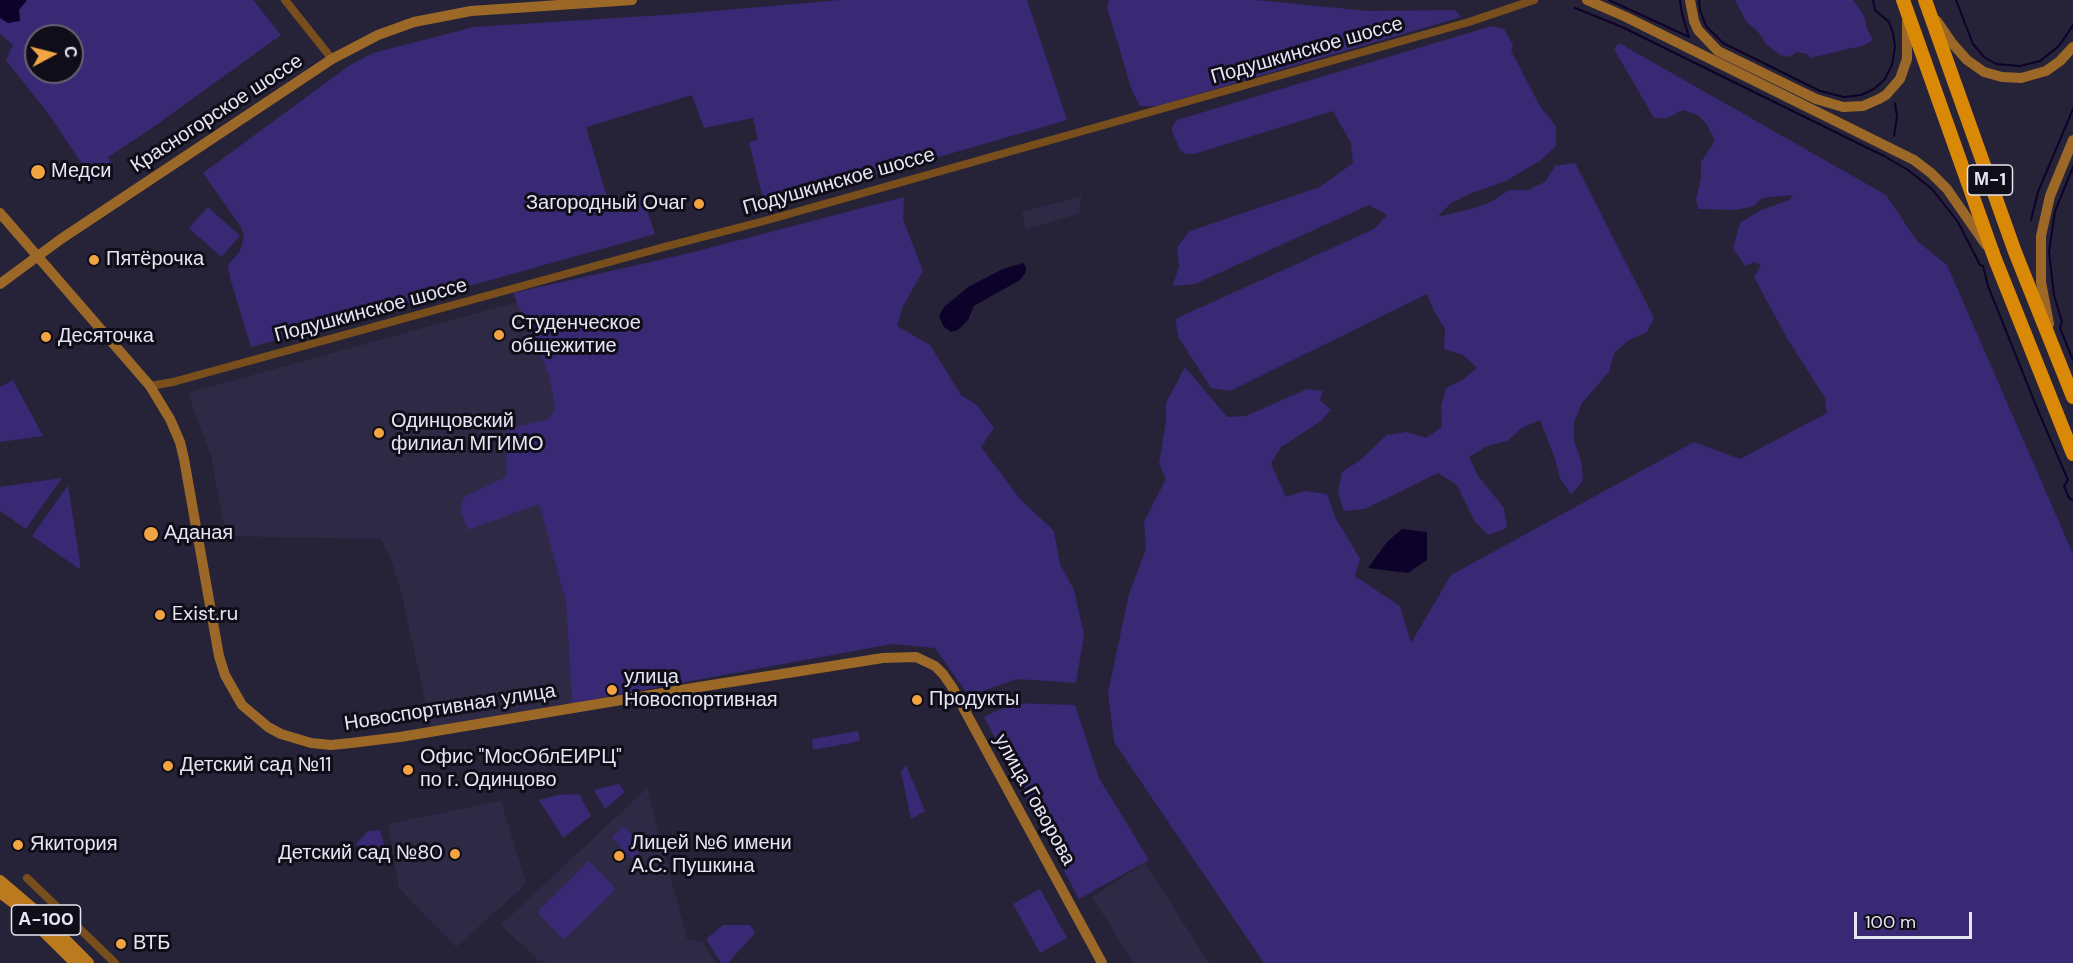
<!DOCTYPE html>
<html>
<head>
<meta charset="utf-8">
<style>
  body { margin:0 }
  #map { position:relative; width:2073px; height:963px; overflow:hidden; background:#262339; font-family:"DM Sans",sans-serif }
  canvas { display:block }
  .north { position:absolute; left:24px; top:24px; width:60px; height:60px; box-sizing:border-box; background:#0f0e18; border:2px solid #656470; border-radius:50%; rotate:83deg; font-size:16px; font-weight:700; line-height:24px; text-align:center; color:#e6e5f4 }
  .north::after { content:''; display:block; margin:auto; width:21px; height:27px; background:#f3a442; clip-path:polygon(50% 0,100% 100%,50% 72%,0 100%) }
  .scale { position:absolute; left:1854px; top:912px; width:118px; height:27px; box-sizing:border-box; border:3px solid #e6e5f4; border-top:0; padding-left:8px; font-size:18px; line-height:21px; white-space:nowrap; color:#e6e5f4; -webkit-text-stroke:4px #0f0e18; paint-order:stroke }
</style>
</head>
<body>
<div id="map">
<canvas width="2073" height="963"></canvas>
<div class="north">С</div>
<div class="scale">100 m</div>
</div>
<script>
const ctx = document.querySelector('canvas').getContext('2d');
ctx.lineJoin = 'round';
function paint(path, color) { ctx.fillStyle = color; ctx.fill(path, 'evenodd'); }
const shape = rows => new Path2D(rows.map(r => 'M' + r).join(''));
function strokePath(path, color, width, dash) { ctx.strokeStyle = color; ctx.lineWidth = width; ctx.lineCap = dash ? 'butt' : 'round'; ctx.setLineDash(dash || []); ctx.stroke(path); }
function label(font, color, halo, rows, align = 'center') {
  ctx.font = font + ' "DM Sans",sans-serif'; ctx.lineWidth = 6; ctx.setLineDash([]); ctx.textBaseline = 'middle'; ctx.strokeStyle = halo; ctx.fillStyle = color; for (const [text, x, y, turn = 0] of rows) {
    ctx.save(); ctx.translate(x, y); ctx.rotate((+turn || 0) * Math.PI / 180); ctx.textAlign = isNaN(turn) ? turn : align; if (halo) ctx.strokeText(text, 0, 0); ctx.fillText(text, 0, 0); ctx.restore();
  }
}
const built = shape([
  [1082,196,1079,206,1081,213,1026,229,1022,212],
  [521,301,546,356,560,410,539,503,566,602,572,703,431,727,402,595,392,562,381,539,226,536,211,456,188,393],
  [647,788,687,939,703,942,716,963,548,963,537,959,501,925],
  [501,801,526,884,456,947,399,888,388,824],
  [1145,863,1209,963,1134,963,1092,897]
]);
const green = shape([
  [0,0,253,0,281,35,152,128,108,157,114,168,94,182,50,116,6,60,13,45,0,34],
  [36,36,72,36,72,72,36,72],
  [841,0,1027,0,1067,120,765,207,749,142,758,140,753,118,704,128,692,95,586,127,610,207,643,198,655,234,251,347,230,278,228,265,240,251,244,237,241,227,203,173,350,65,373,53,474,27,679,14],
  [1109,0,1255,0,1369,11,1455,10,1461,17,1157,106,1140,106,1132,91,1107,7],
  [1735,0,1853,0,1864,16,1867,29,1873,40,1865,45,1810,58,1808,54,1797,52,1790,57,1780,55,1766,44,1759,33,1746,21],
  [1492,26,1504,29,1513,45,1511,51,1541,108,1556,126,1556,146,1541,160,1506,181,1469,194,1451,203,1437,217,1475,208,1493,201,1509,190,1528,190,1545,182,1555,166,1575,163,1654,318,1647,332,1629,340,1614,353,1609,372,1582,403,1574,422,1574,441,1581,460,1583,480,1571,495,1560,478,1555,459,1540,420,1522,428,1507,441,1487,446,1469,457,1478,476,1504,508,1507,528,1488,535,1474,520,1457,485,1438,473,1365,509,1344,511,1338,492,1342,472,1359,461,1387,435,1407,432,1426,438,1442,427,1441,407,1446,388,1462,380,1477,368,1463,355,1444,349,1445,329,1434,311,1427,294,1230,391,1211,388,1179,338,1175,319,1374,229,1387,215,1369,205,1195,284,1173,286,1179,266,1177,247,1190,231,1320,187,1353,163,1351,143,1333,111,1194,154,1185,154,1180,150,1172,131,1173,125,1177,120],
  [1619,43,1886,195,1917,241,1947,265,2073,554,2073,963,1264,963,1114,742,1108,693,1129,594,1146,549,1144,522,1166,479,1159,464,1166,421,1166,403,1185,367,1227,417,1246,416,1307,389,1323,391,1320,400,1331,410,1321,421,1281,447,1271,464,1286,497,1304,491,1327,494,1335,517,1360,559,1355,576,1400,606,1411,643,1451,575,1694,442,1740,459,1827,413,1825,398,1787,338,1754,277,1761,265,1754,262,1745,266,1733,248,1740,223,1759,211,1789,200,1793,195,1762,198,1754,206,1736,210,1698,209,1696,199,1701,179,1701,162,1715,141,1706,123,1699,116,1683,110,1667,118,1654,118,1614,49],
  [904,197,903,220,923,271,903,306,897,326,930,345,961,395,977,405,994,428,981,447,1020,499,1054,531,1060,564,1074,590,1084,635,1076,683,1017,679,969,696,935,648,892,644,572,703,566,602,539,504,468,530,460,509,464,497,506,477,507,429,549,419,555,407,549,375,513,293,686,254],
  [208,207,240,236,221,257,189,228],
  [13,380,43,436,0,442,0,387],
  [62,478,26,529,0,511,0,487],
  [68,485,81,570,32,536],
  [1013,703,1075,705,1099,778,1149,860,1079,899,984,717],
  [858,731,860,741,813,750,812,739],
  [906,765,925,811,911,819,901,772],
  [619,784,625,792,605,809,594,790],
  [579,794,591,816,563,838,539,800,558,795],
  [624,826,644,848,632,859,612,837],
  [380,830,384,845,367,861,356,844,368,831],
  [589,861,616,889,564,940,537,912],
  [1040,889,1067,938,1040,953,1013,904],
  [723,925,750,925,755,933,728,963,721,963,706,939]
]);
const water = shape([
  [0,0,27,0,19,10,20,21,8,23,0,18],
  [1023,263,1026,267,1026,272,1020,280,974,306,968,320,958,330,951,332,943,326,939,316,944,307,968,287,1003,269],
  [1402,529,1427,532,1427,560,1408,573,1368,568,1387,542]
]);
const stream = shape([
  [1609,0,1689,37,1682,14,1680,0],
  [1699,0,1700,10,1706,26,1723,43,1820,91,1844,97,1861,95,1874,89,1885,79,1892,65,1895,47,1893,33,1889,22,1875,10,1873,0],
  [1956,0,1973,44,1984,57,1996,64,2020,66,2040,61,2059,46,2073,25],
  [1575,8,1622,27,1884,156,1908,170,1932,189,1958,222,1980,265,1983,266,1988,286,2039,413,2068,480,2064,486,2069,498,2073,500],
  [1894,136,1897,117,1895,103],
  [2073,167,2055,211,2049,252,2054,295,2062,322,2060,328,2073,360],
  [2031,220,2038,192,2073,109]
]);
const street = shape([
  [285,0,332,59],
  [150,386,173,382,664,247,764,221,1469,22,1534,0],
  [27,878,115,963]
]);
const secondary = shape([
  [1587,0,1626,17,1914,160,1931,173,1947,189,1986,245],
  [1690,0,1694,21,1698,30,1718,51,1816,99,1843,107,1863,106,1879,99,1886,95,1900,79,1907,59,1907,21],
  [1937,21,1952,43,1967,60,1984,72,2002,77,2021,78,2046,71,2060,61,2073,47],
  [0,213,150,386,170,419,180,442,184,459,219,656,225,675,242,705,268,727,281,734,311,743,331,745,351,743,400,737,699,687,883,658,916,657,935,666,943,674,952,687,1102,963],
  [0,284,61,239,332,59,378,35,414,22,471,11,632,0],
  [2049,324,2041,282,2041,236,2050,196,2073,140]
]);
const primary = shape([
  [0,881,41,916,88,963],
  [0,892,16,904,76,963]
]);
const highway = shape([
  [1903,0,1995,259,2073,454],
  [1925,0,2015,252,2073,397]
]);
const markers = [
  [38,172,8,"#f3a442"],
  [699,204,6,"#f3a442"],
  [94,260,6,"#f3a442"],
  [499,335,6,"#f3a442"],
  [46,337,6,"#f3a442"],
  [379,433,6,"#f3a442"],
  [151,534,8,"#f3a442"],
  [160,615,6,"#f3a442"],
  [612,690,6,"#f3a442"],
  [917,700,6,"#f3a442"],
  [168,766,6,"#f3a442"],
  [408,770,6,"#f3a442"],
  [18,845,6,"#f3a442"],
  [455,854,6,"#f3a442"],
  [619,856,6,"#f3a442"],
  [121,944,6,"#f3a442"]
];
const shields = [
  [1990,180,45],
  [46,920,69]
];
const shieldNames = [
  ["М-1",1990,180],
  ["А-100",46,920]
];
const streetNames = [
  ["Подушкинское шоссе",1307,51,-16],
  ["Красногорское шоссе",217,114,-33],
  ["Подушкинское шоссе",839,182,-16],
  ["Подушкинское шоссе",371,311,-15],
  ["Новоспортивная улица",450,708,-9],
  ["улица Говорова",1034,800,61]
];
const poiNames = [
  ["Медси",51,172],
  ["Загородный Очаг",687,204,"right"],
  ["Пятёрочка",106,260],
  ["Студенческое",511,324],
  ["общежитие",511,347],
  ["Десяточка",58,337],
  ["Одинцовский",391,422],
  ["филиал МГИМО",391,445],
  ["Аданая",164,534],
  ["Exist.ru",172,615],
  ["улица",624,678],
  ["Новоспортивная",624,701],
  ["Продукты",929,700],
  ["Офис \"МосОблЕИРЦ\"",420,758],
  ["по г. Одинцово",420,781],
  ["Детский сад №11",180,766],
  ["Лицей №6 имени",631,844],
  ["А.С. Пушкина",631,867],
  ["Якитория",30,845],
  ["Детский сад №80",443,854,"right"],
  ["ВТБ",133,944]
];
paint(built, '#2e2a46');
paint(green, '#392873');
paint(water, '#0d0229');
strokePath(stream, '#0d0229', 2);
strokePath(street, '#784f1c', 8);
strokePath(secondary, '#9c6828', 10);
strokePath(primary, '#bc7a1e', 12);
strokePath(highway, '#da8907', 14);
for (const [x, y, r, color] of markers) { const dot = new Path2D(); dot.arc(x, y, r, 0, 2 * Math.PI); ctx.fillStyle = color; ctx.fill(dot); strokePath(dot, '#0f0e18', 2); }
for (const [x, y, w] of shields) { const box = new Path2D(); box.roundRect(x - w / 2, y - 15, w, 30, 4.5); ctx.fillStyle = '#0f0e18'; ctx.fill(box); strokePath(box, '#e6e5f4', 1.5); }
label('bold 18px', '#e6e5f4', null, shieldNames);
label('20px', '#e6e5f4', '#0f0e18', streetNames);
label('20px', '#e6e5f4', '#0f0e18', poiNames, 'left');
</script>
</body>
</html>
